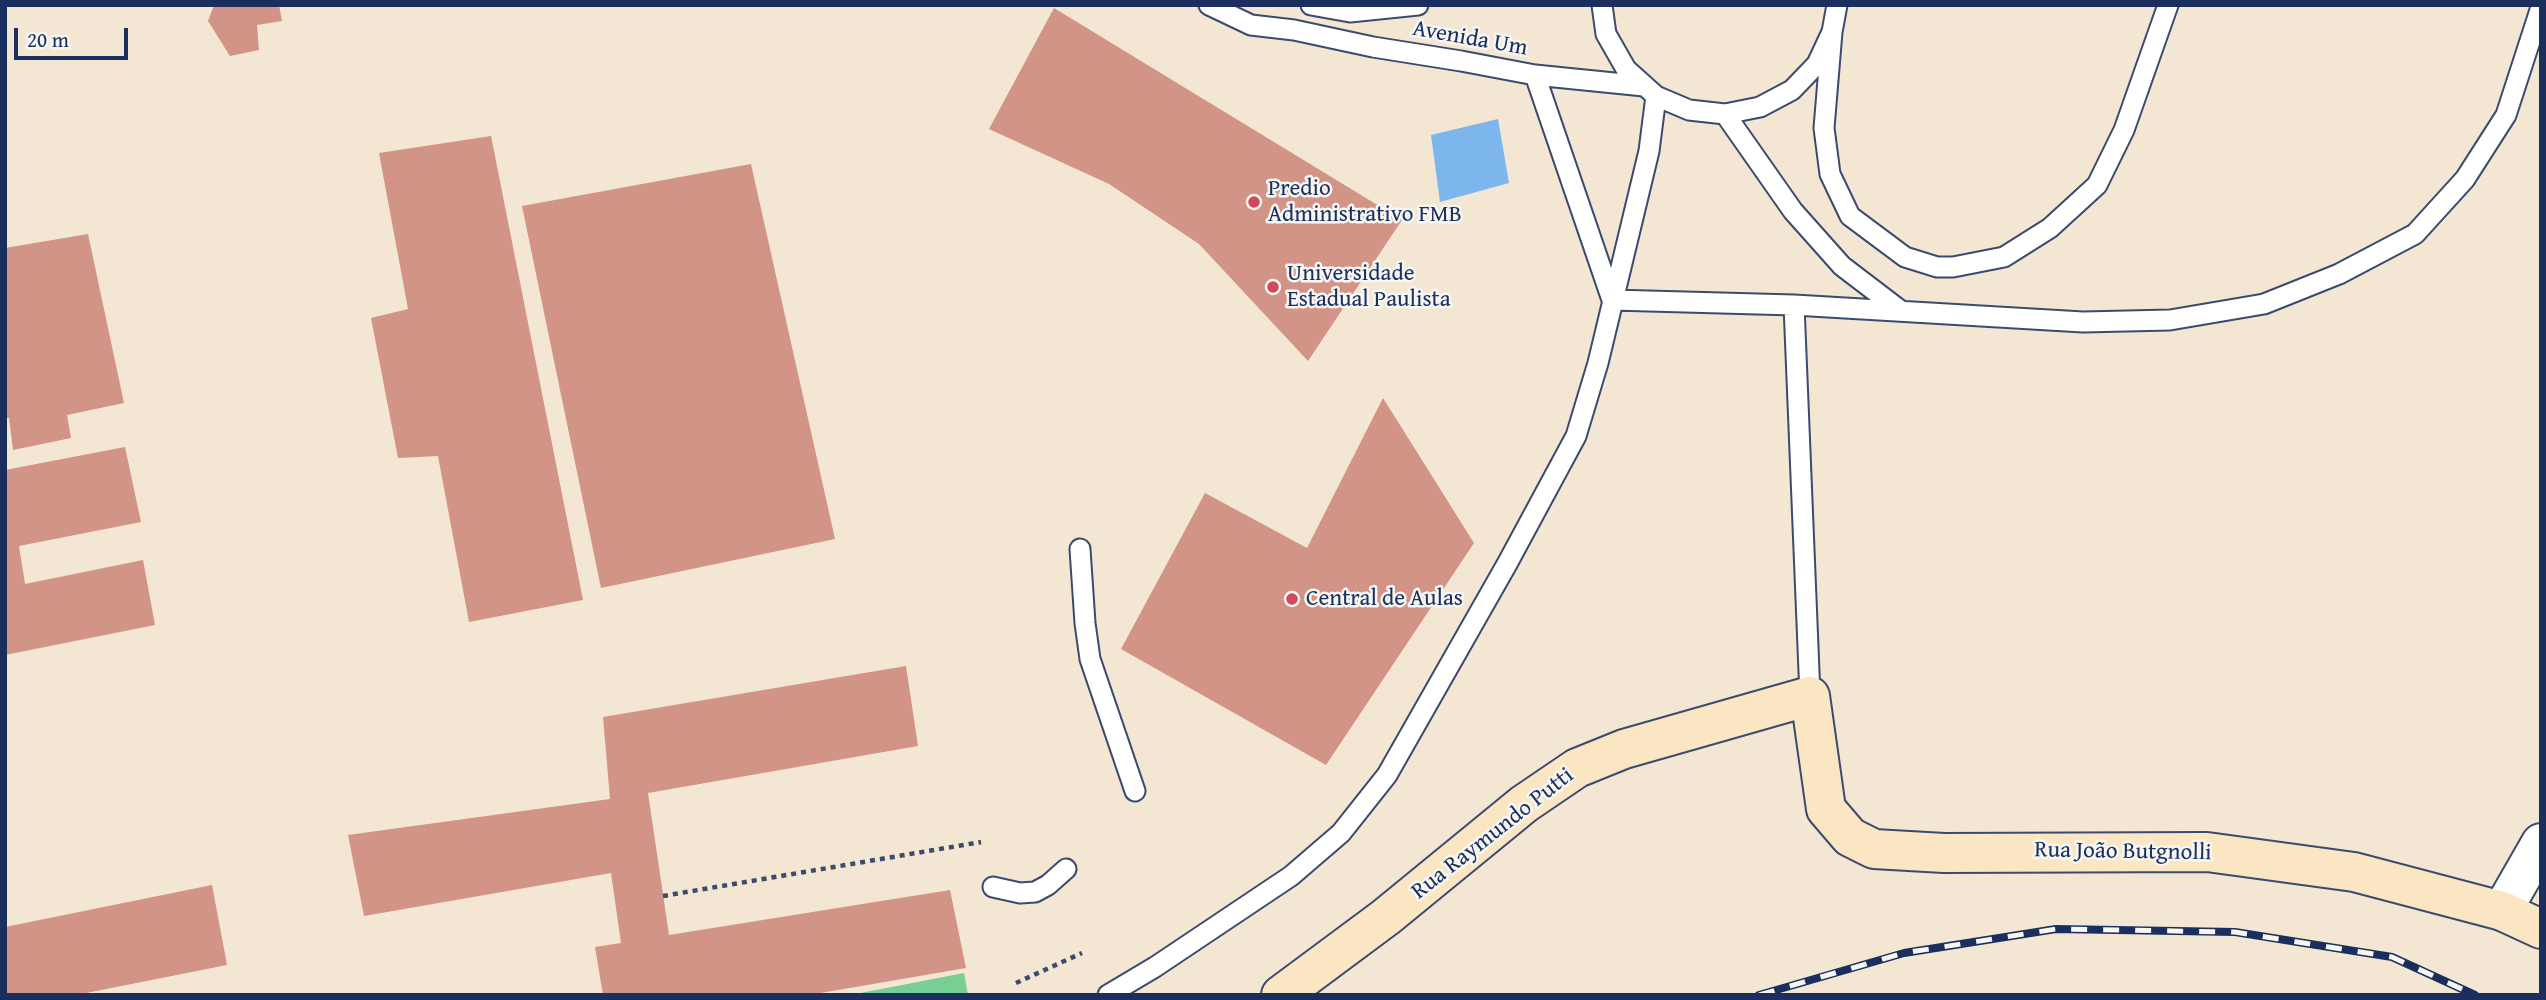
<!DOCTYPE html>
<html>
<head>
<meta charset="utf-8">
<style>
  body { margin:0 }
  #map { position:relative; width:2546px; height:1000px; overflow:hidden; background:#f3e6d2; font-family:"Gentium Book Plus",serif }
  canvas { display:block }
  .frame { position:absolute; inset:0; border:7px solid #1b2f5e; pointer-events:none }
  .scale { position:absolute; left:14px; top:28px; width:114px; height:32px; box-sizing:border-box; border:4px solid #1b2f5e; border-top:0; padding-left:9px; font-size:21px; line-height:24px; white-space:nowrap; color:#1b2f5e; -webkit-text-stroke:5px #f6f6f2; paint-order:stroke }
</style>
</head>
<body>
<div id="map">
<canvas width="2546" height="1000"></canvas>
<div class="frame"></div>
<div class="scale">20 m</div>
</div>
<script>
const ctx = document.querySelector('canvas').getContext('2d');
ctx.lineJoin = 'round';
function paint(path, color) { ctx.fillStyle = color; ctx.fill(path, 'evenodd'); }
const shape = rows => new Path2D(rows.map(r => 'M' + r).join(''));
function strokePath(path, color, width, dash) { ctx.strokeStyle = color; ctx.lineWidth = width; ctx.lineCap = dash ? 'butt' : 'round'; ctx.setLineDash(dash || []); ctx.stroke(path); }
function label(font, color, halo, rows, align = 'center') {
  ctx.font = font + ' "Gentium Book Plus",serif'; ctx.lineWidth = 5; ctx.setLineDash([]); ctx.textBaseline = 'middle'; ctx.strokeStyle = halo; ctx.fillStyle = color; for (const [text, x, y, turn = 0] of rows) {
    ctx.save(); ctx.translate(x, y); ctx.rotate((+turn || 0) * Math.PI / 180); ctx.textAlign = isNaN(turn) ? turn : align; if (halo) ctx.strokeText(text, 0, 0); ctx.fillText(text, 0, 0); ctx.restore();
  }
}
const green = shape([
  [964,973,968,995,850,995]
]);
const water = shape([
  [1498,119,1509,183,1440,202,1431,135]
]);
const building = shape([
  [214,5,279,5,282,21,257,25,259,50,230,56,208,21],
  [1054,8,1402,220,1308,361,1199,244,1109,184,989,129],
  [491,136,583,600,469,622,438,456,398,458,371,318,408,309,379,153],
  [751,164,835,539,601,588,522,206],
  [88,234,124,403,67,415,71,438,13,450,9,418,5,418,5,248],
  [1383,398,1474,543,1326,765,1121,649,1205,493,1307,548],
  [125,447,141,522,19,546,25,584,143,560,155,625,5,655,5,470],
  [906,666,918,746,648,793,669,935,950,890,966,968,809,995,603,995,595,947,621,943,611,873,364,916,348,835,610,799,603,717],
  [212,885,227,965,76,995,5,995,5,927]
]);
const path = shape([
  [663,896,981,842],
  [1016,983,1082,953]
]);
const lane = shape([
  [1209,5,1251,25,1294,30,1373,47,1461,61,1535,75,1644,86],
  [1311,5,1350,12,1418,5],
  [1602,5,1606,34,1626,69,1656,96,1689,110,1725,114,1760,107,1792,90,1817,64,1832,32,1837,5],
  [1832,32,1824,128,1830,174,1850,216,1905,257,1937,267,1953,267,2004,257,2050,228,2097,185,2124,130,2168,5],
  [1535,75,1612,300],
  [1725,114,1793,211,1842,266,1901,311],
  [1612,300,1794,305,2083,322,2170,320,2264,304,2339,274,2415,234,2465,179,2506,115,2541,7],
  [1794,305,1810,696],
  [1080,549,1085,623,1090,659,1135,791],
  [993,887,1020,893,1035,892,1048,885,1066,869],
  [1108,995,1155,967,1291,876,1341,833,1387,775,1507,564,1576,436,1598,363,1649,151,1656,96]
]);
const street = shape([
  [2502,911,2541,843]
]);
const secondary = shape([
  [1281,995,1386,917,1524,804,1577,768,1624,749,1810,696,1826,809,1850,837,1874,849,1944,853,2207,852,2354,872,2502,911,2541,929]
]);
const rail = shape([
  [1759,995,1904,953,2056,929,2235,932,2392,957,2475,995]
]);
const markers = [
  [1254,202,7,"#d1495b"],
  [1273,287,7,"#d1495b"],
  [1292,599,7,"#d1495b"]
];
const streetNames = [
  ["Avenida Um",1470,39,10],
  ["Rua Raymundo Putti",1493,834,-38],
  ["Rua João Butgnolli",2123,852,1]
];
const poiNames = [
  ["Predio",1268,189],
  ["Administrativo FMB",1268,215],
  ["Universidade",1287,274],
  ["Estadual Paulista",1287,300],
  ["Central de Aulas",1306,599]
];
paint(green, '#78cf94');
paint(water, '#7cb6ed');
paint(building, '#d19486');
strokePath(lane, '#3b4a6f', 23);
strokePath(street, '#3b4a6f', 42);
strokePath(secondary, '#3b4a6f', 42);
strokePath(path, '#3b4a6f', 4.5, [5, 5]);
strokePath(lane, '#fff', 19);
strokePath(street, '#fff', 38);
strokePath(secondary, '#fbe6c3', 38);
strokePath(rail, '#1b2f5e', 8);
strokePath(rail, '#f6f6f2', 5, [16]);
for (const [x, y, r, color] of markers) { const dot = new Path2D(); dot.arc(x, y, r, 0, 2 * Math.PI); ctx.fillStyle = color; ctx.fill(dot); strokePath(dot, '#f6f6f2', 2.5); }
label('23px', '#1b2f5e', '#f6f6f2', streetNames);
label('23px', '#1b2f5e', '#f6f6f2', poiNames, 'left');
</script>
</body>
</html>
